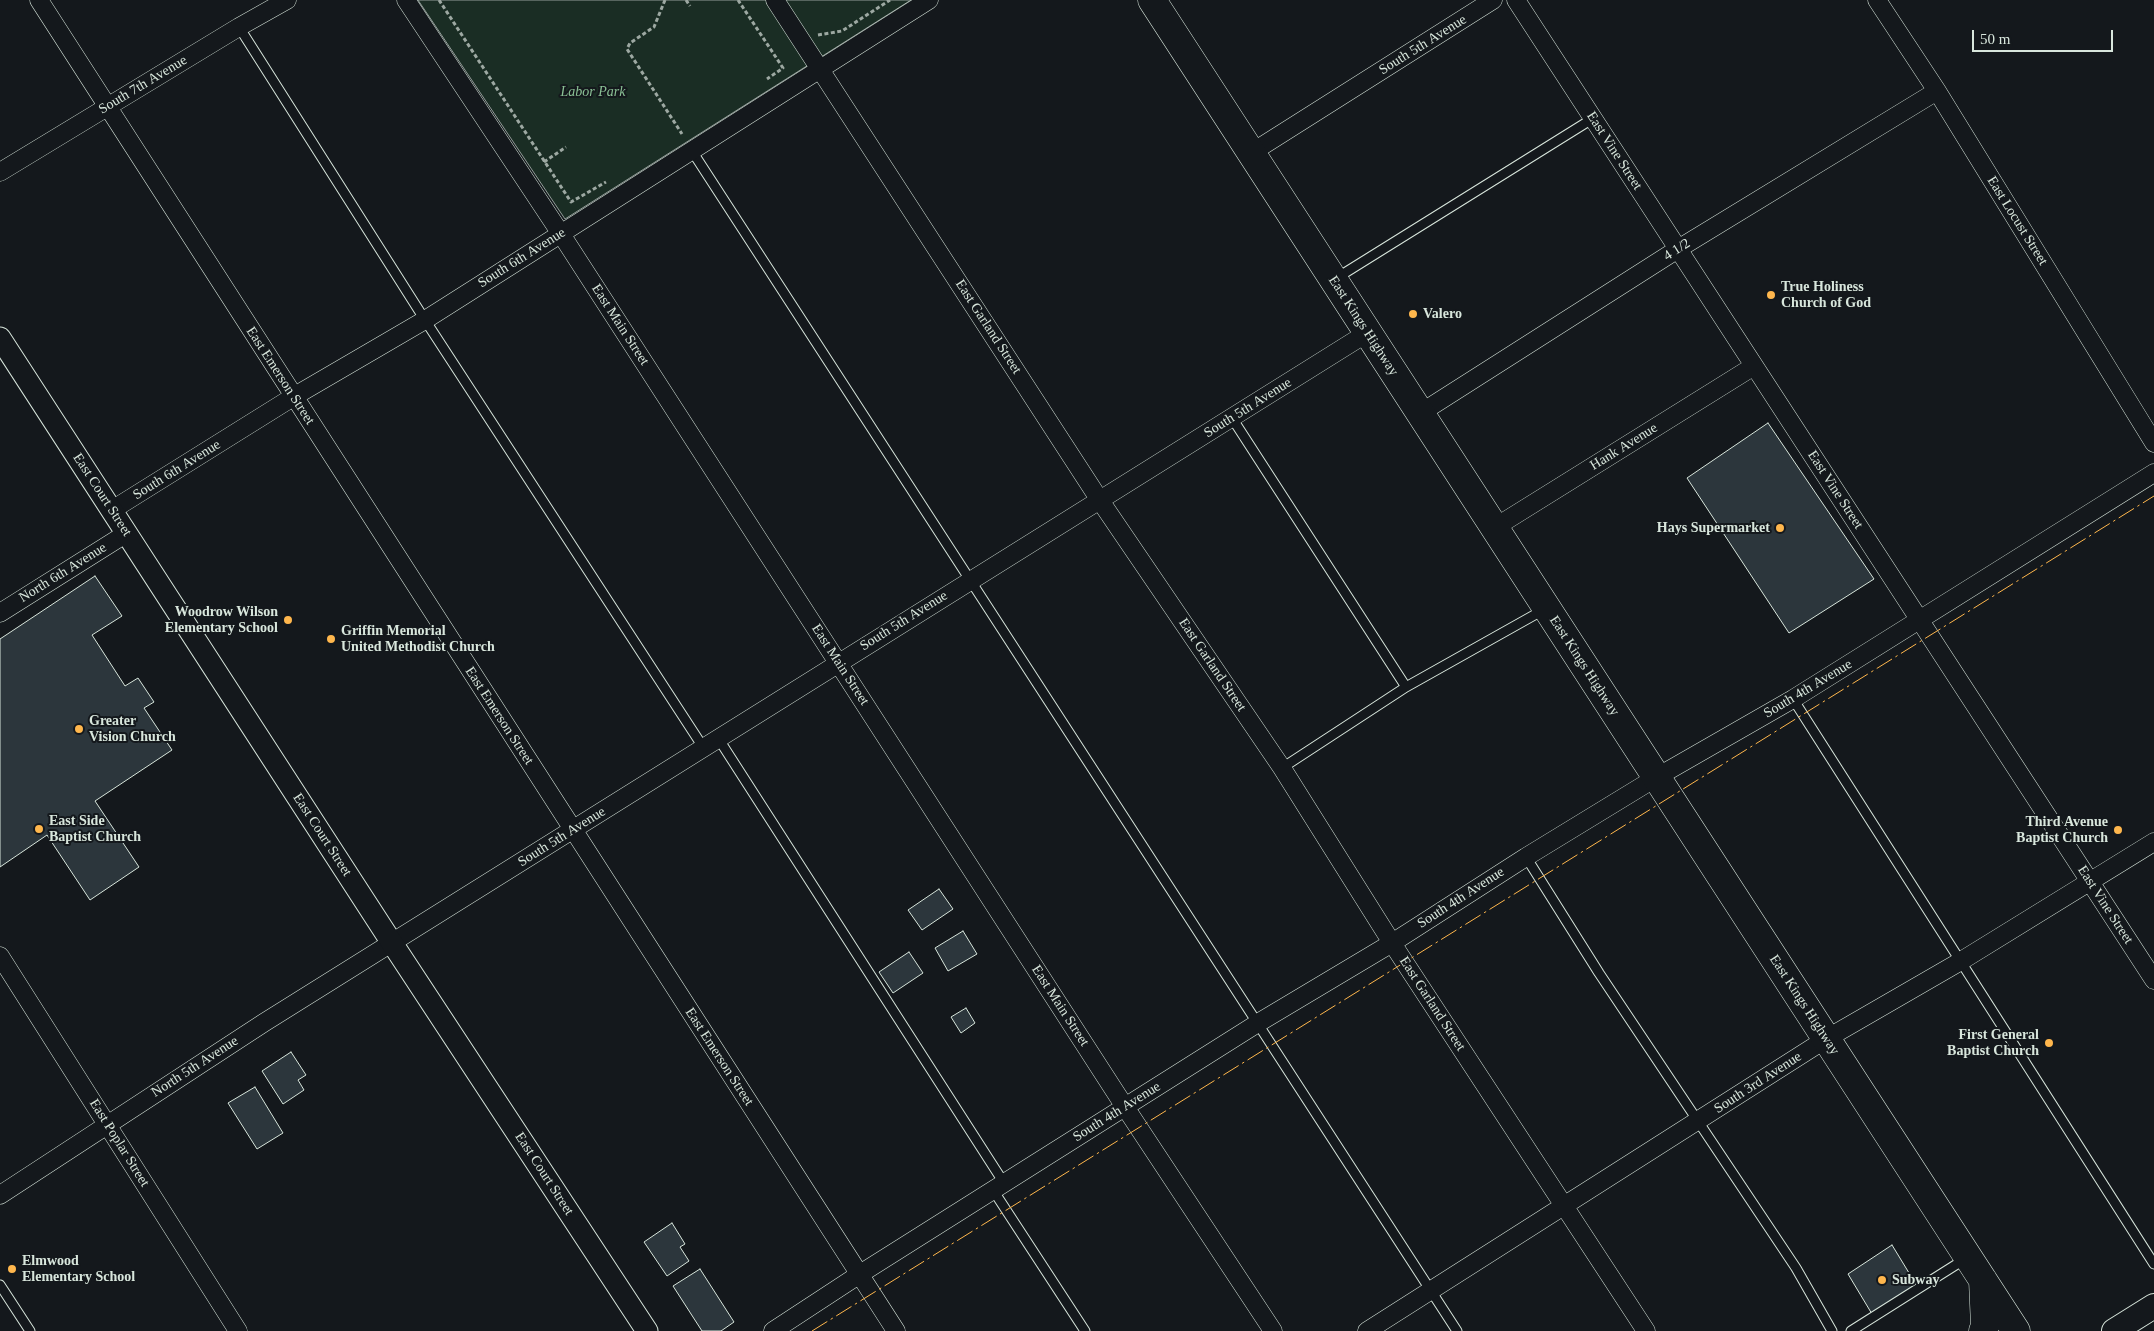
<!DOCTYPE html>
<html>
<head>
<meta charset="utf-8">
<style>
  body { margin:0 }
  #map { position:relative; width:2154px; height:1331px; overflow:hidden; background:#14181c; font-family:Georgia,serif }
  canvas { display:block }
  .scale { position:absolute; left:1972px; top:30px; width:141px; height:22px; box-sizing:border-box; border:2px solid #d8e6dc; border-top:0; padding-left:6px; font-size:15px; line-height:18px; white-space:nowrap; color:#d8e6dc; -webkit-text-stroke:4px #14181c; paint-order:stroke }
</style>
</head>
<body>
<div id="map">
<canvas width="2154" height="1331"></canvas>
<div class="scale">50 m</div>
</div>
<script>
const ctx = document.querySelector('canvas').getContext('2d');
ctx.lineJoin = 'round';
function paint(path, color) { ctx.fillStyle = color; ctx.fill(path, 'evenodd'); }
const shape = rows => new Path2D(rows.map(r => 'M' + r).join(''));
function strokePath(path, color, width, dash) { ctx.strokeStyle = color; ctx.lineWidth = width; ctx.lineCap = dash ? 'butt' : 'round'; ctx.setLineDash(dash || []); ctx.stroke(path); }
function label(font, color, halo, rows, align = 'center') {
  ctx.font = font + ' Georgia,serif'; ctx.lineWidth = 4; ctx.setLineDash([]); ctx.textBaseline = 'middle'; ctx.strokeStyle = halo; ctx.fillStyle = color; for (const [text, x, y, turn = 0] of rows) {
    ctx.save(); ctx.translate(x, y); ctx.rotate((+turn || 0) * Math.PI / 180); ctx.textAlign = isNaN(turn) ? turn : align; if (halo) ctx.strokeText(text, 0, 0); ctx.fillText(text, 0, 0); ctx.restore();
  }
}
const green = shape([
  [418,0,911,0,565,219,418,0]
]);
const building = shape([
  [1768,423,1874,579,1789,633,1687,478,1768,423],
  [95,576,122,616,92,635,125,686,138,678,154,702,144,708,172,750,95,801,139,867,90,900,47,835,0,867,0,639,95,576],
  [939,889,953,909,922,930,908,910,939,889],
  [963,931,977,954,948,971,935,948,963,931],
  [909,952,923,973,893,993,879,972,909,952],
  [966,1008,975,1023,961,1033,951,1017,966,1008],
  [291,1052,306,1075,298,1080,304,1090,283,1104,262,1071,291,1052],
  [255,1087,283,1133,257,1149,228,1103,255,1087],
  [672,1223,685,1244,680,1247,689,1261,667,1276,644,1242,672,1223],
  [1892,1245,1917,1286,1872,1314,1848,1274,1892,1245],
  [700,1269,734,1322,721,1331,702,1331,673,1286,700,1269]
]);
const path = shape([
  [439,0,571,202,606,182],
  [665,0,654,27,630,43,627,49,682,134],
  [686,0,690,6],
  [738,0,783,68,767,79],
  [818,35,842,31,890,0],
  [544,162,566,147]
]);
const service = shape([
  [239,27,425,320,703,747],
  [692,151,1457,1331],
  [1335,279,1592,119],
  [1232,418,1406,687],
  [1793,699,2154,1264],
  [718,738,1004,1183],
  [1282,768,1406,687,1545,609],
  [1526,857,1599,973,1796,1268,1832,1331],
  [993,1190,1085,1331],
  [0,1285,30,1331],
  [1851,1331,1965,1259]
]);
const minor = shape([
  [39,0,896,1331],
  [406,0,561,234,1125,1107,1273,1331],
  [775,0,1099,499,1282,768,1392,943,1646,1331],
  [1516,0,2154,980],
  [1877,0,1937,91,2154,443],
  [1251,153,1493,0],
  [0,172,239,27,287,0],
  [1419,414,1678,249,1937,91],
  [112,510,293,397,425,320,929,0],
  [1494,528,1754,366],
  [0,613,127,533],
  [0,956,238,1331],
  [0,1195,265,1022,1367,333],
  [773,1331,860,1274,1258,1023,1392,943,1526,857,1657,777,1793,699,2154,473],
  [1367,1331,1826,1039,1961,961,2154,842]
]);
const tertiary = shape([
  [0,338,392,943,647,1331]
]);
const secondary = shape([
  [2114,1331,2154,1306]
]);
const primary = shape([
  [1152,0,2016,1331],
  [1983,1331,1985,1326,1983,1280]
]);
const power = shape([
  [812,1331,2154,496]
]);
const markers = [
  [1771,295,5,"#ffb74d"],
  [1413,314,5,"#ffb74d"],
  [1780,528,5,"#ffb74d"],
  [288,620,5,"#ffb74d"],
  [331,639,5,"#ffb74d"],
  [79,729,5,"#ffb74d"],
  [39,829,5,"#ffb74d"],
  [2118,830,5,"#ffb74d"],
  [2049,1043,5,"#ffb74d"],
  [12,1269,5,"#ffb74d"],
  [1882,1280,5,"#ffb74d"]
];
const streetNames = [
  ["South 5th Avenue",1423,45,-32],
  ["South 7th Avenue",143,85,-31],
  ["East Vine Street",1614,151,57],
  ["East Locust Street",2017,221,58],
  ["4 1/2",1677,250,-32],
  ["South 6th Avenue",522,258,-32],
  ["East Main Street",620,325,57],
  ["East Kings Highway",1363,326,57],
  ["East Garland Street",988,327,57],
  ["East Emerson Street",280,376,57],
  ["South 5th Avenue",1248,408,-32],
  ["Hank Avenue",1624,447,-32],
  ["South 6th Avenue",177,470,-32],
  ["East Vine Street",1835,490,57],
  ["East Court Street",102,495,57],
  ["North 6th Avenue",63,573,-32],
  ["South 5th Avenue",904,621,-32],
  ["East Main Street",840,665,57],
  ["East Garland Street",1212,665,56],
  ["East Kings Highway",1584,666,57],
  ["South 4th Avenue",1808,689,-31],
  ["East Emerson Street",499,716,57],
  ["East Court Street",322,835,57],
  ["South 5th Avenue",562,837,-32],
  ["South 4th Avenue",1461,898,-33],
  ["East Vine Street",2105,905,57],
  ["East Garland Street",1432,1004,57],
  ["East Kings Highway",1804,1005,57],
  ["East Main Street",1060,1006,57],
  ["East Emerson Street",719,1057,57],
  ["North 5th Avenue",195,1067,-33],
  ["South 3rd Avenue",1758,1083,-33],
  ["South 4th Avenue",1117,1112,-32],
  ["East Poplar Street",119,1143,58],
  ["East Court Street",544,1174,57]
];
const parkNames = [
  ["Labor Park",593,92]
];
const poiNames = [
  ["True Holiness",1781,287],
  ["Church of God",1781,303],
  ["Valero",1423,314],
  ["Hays Supermarket",1770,528,"right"],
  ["Woodrow Wilson",278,612,"right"],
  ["Elementary School",278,628,"right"],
  ["Griffin Memorial",341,631],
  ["United Methodist Church",341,647],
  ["Greater",89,721],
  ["Vision Church",89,737],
  ["East Side",49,821],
  ["Baptist Church",49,837],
  ["Third Avenue",2108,822,"right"],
  ["Baptist Church",2108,838,"right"],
  ["First General",2039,1035,"right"],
  ["Baptist Church",2039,1051,"right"],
  ["Elmwood",22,1261],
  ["Elementary School",22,1277],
  ["Subway",1892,1280]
];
paint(green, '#1a2d24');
strokePath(green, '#939e99', 1);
paint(building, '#2c363c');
strokePath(building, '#d8e6dc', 1);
strokePath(service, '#d8e6dc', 11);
strokePath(minor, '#d8e6dc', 19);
strokePath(tertiary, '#d8e6dc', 23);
strokePath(secondary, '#d8e6dc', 26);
strokePath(primary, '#d8e6dc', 29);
strokePath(path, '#9da8a2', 3, [4, 2.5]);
strokePath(service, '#14181c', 9);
strokePath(minor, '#14181c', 18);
strokePath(tertiary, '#14181c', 21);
strokePath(secondary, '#14181c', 24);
strokePath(primary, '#14181c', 28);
strokePath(power, '#ffb74d', 1, [18, 4, 2.5, 4]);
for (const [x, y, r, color] of markers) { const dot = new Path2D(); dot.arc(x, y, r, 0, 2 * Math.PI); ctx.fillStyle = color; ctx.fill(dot); strokePath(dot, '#14181c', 2); }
label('14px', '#d8e6dc', '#14181c', streetNames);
label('italic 14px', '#8ac095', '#14181c', parkNames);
label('bold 14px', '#d8e6dc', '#14181c', poiNames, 'left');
</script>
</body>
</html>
